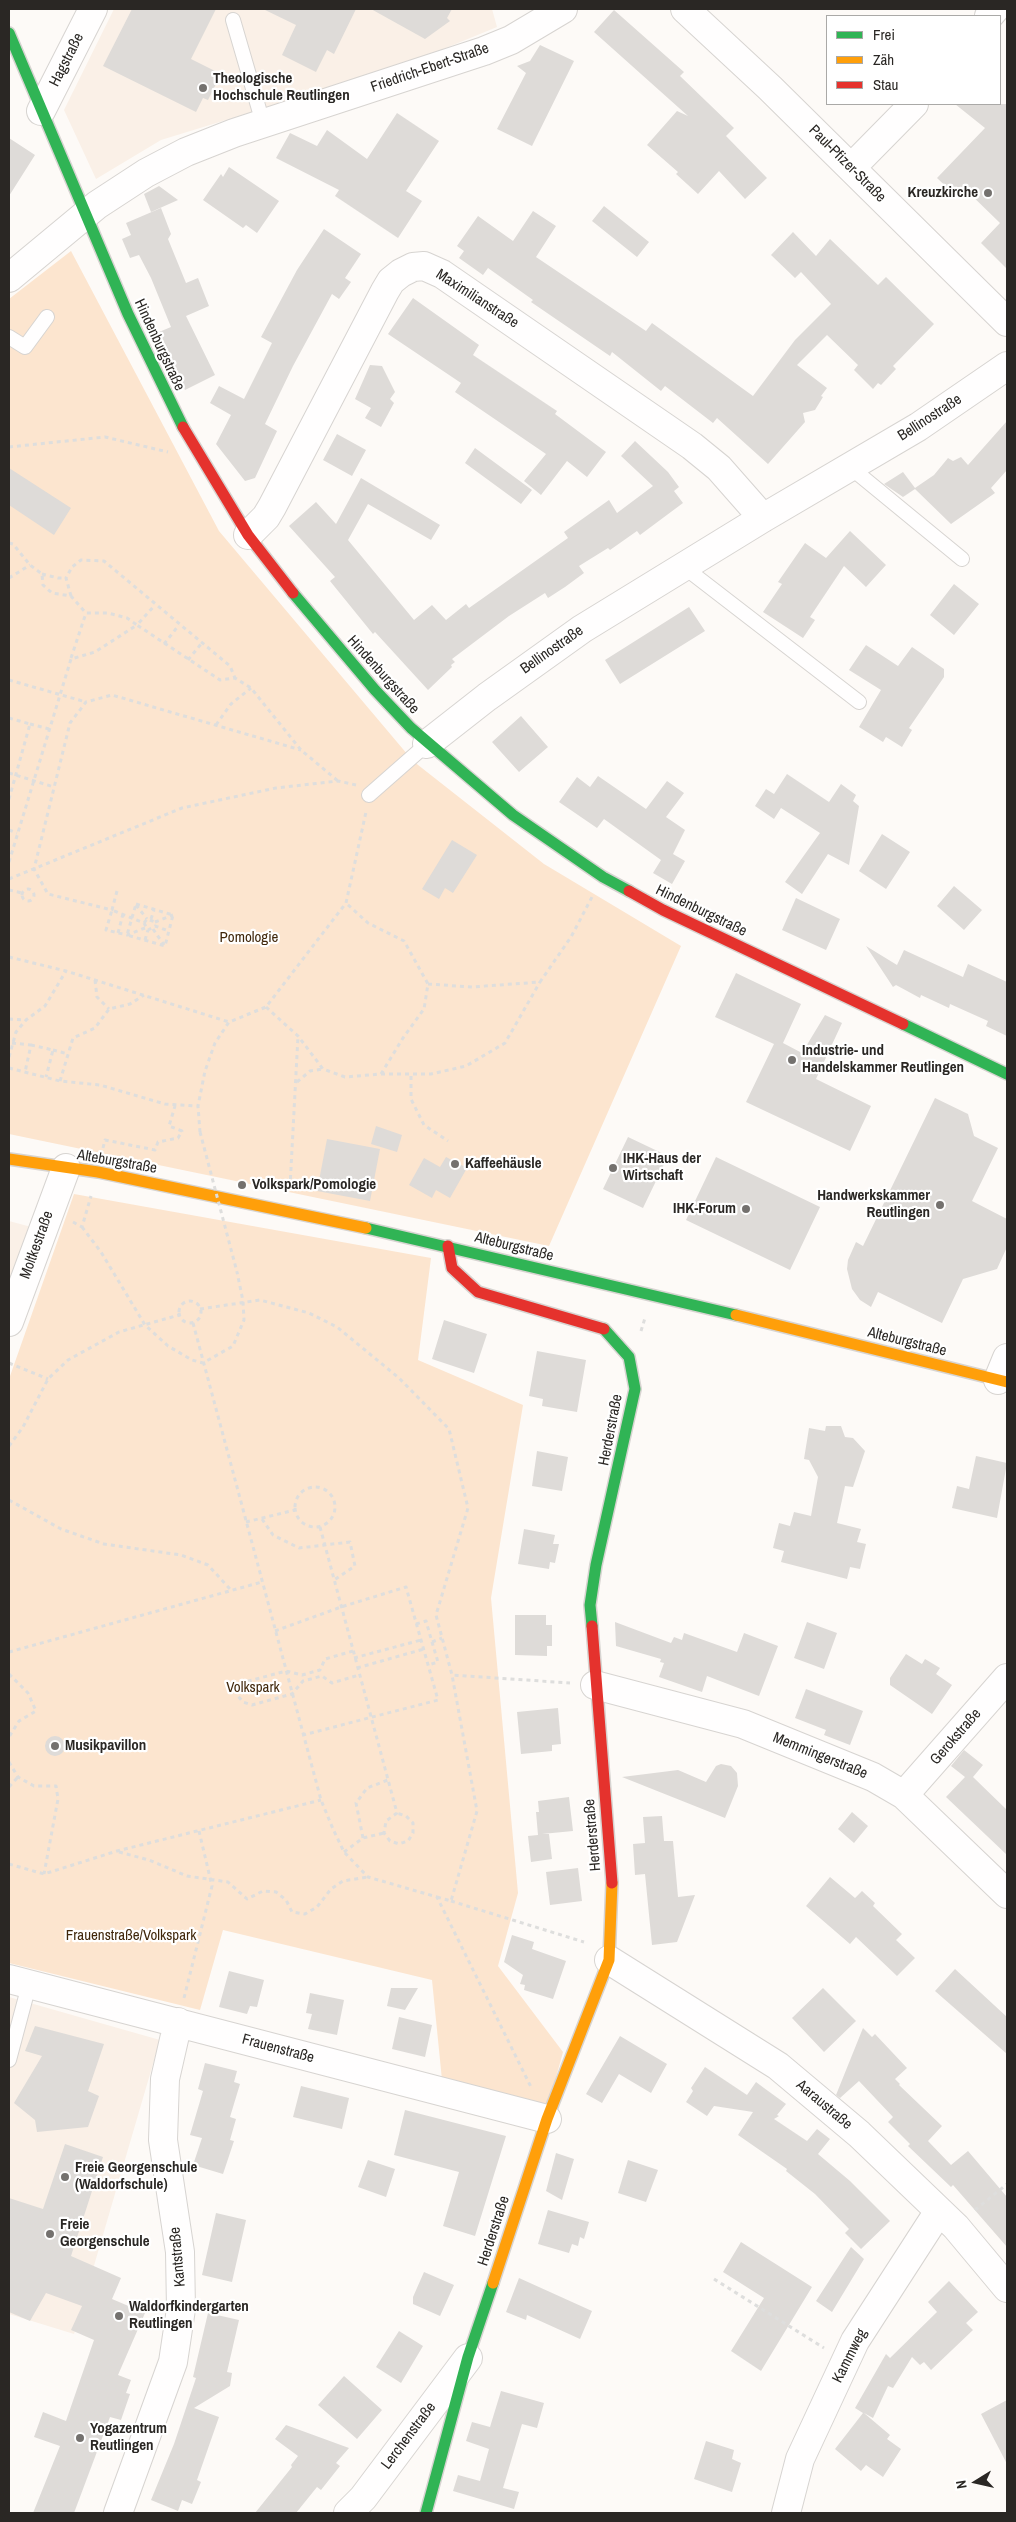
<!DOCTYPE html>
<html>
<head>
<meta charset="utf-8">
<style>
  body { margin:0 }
  #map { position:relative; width:1016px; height:2522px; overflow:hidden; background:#fdfaf7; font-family:"Archivo Narrow",sans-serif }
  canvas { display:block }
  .frame { position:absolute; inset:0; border:10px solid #2a2724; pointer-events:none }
  .legend { position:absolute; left:826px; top:15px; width:175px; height:90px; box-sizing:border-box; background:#fff; border:1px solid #aaa9a7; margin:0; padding:6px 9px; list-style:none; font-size:15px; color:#2a2724 }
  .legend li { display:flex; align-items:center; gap:10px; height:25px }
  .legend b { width:25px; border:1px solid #aaa9a7 }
  .north { position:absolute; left:951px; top:2457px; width:50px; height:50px; -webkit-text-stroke:4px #fff; paint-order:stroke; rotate:260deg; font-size:14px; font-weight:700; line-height:20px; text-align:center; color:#2a2724 }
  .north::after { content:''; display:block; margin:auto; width:18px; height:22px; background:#2a2724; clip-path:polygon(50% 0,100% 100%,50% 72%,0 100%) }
</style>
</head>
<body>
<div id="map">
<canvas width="1016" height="2522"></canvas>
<div class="frame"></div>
<ul class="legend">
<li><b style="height:6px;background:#30b455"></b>Frei</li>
<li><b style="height:6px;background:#ff9f0a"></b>Zäh</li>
<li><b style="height:6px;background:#e5322d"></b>Stau</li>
</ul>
<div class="north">N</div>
</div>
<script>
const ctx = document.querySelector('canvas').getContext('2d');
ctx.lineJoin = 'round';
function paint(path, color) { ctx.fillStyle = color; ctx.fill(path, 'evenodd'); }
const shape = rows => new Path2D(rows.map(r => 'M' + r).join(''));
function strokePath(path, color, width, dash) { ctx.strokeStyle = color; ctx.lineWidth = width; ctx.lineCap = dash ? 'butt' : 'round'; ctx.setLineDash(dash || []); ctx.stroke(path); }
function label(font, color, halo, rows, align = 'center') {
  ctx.font = font + ' "Archivo Narrow",sans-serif'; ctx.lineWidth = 4.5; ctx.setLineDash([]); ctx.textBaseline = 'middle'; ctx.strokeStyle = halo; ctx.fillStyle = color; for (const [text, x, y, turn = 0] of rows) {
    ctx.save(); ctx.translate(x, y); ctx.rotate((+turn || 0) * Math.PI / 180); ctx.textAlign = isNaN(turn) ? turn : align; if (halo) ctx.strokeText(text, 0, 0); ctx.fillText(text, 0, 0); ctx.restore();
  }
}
const built = shape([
  [114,9,492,9,497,27,402,66,161,140,96,179,64,110],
  [9,1221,35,1228,9,1300],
  [9,1997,160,2040,74,2334,9,2314]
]);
const green = shape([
  [71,251,219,531,413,761,544,864,681,946,549,1246,9,1134,9,299],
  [74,1194,431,1258,418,1360,523,1405,491,1598,518,1893,498,1966,563,2052,547,2110,442,2080,432,1980,223,1930,200,2010,9,1963,9,1379]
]);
const building = shape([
  [132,9,216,9,191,59,221,74,208,100,203,98,196,112,103,66],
  [263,9,356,9,334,54,327,50,316,72,282,55,296,25],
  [371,9,452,9,447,18,450,21,425,39],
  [614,10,684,72,680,76,734,128,726,136,767,178,745,199,719,171,698,194,676,174,678,172,647,145,677,111,688,116,594,32],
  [540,45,574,61,532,146,497,129,526,73,517,66,530,61],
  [955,104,1007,104,1007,269,981,243,1000,223,965,189,957,197,937,178,985,128],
  [397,113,439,141,406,191,422,201,398,238,335,196,339,190,276,158,290,133,317,146,327,130,367,159],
  [9,138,35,155,9,196],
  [229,167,279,201,257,233,246,225,243,228,203,200,221,174,223,177],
  [159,186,178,200,151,212,144,194],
  [604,206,649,242,637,257,592,221],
  [161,208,171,234,168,239,186,283,198,278,209,306,186,316,215,375,185,390,159,332,171,327,151,278,139,255,130,258,122,239,131,235,126,223],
  [533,211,556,226,536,257,646,331,652,323,753,396,795,340,831,304,801,272,795,278,771,255,793,232,816,256,830,239,878,285,886,277,934,324,893,366,896,369,881,385,878,383,873,389,854,370,858,365,827,335,797,365,827,388,821,396,823,397,815,410,803,413,805,422,768,464,717,418,713,423,665,386,661,391,612,352,610,356,531,302,533,300,488,268,483,275,459,258,464,251,457,246,478,216,513,241],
  [324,229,361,254,345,278,351,282,339,299,332,294,293,366,265,424,277,431,255,478,245,481,216,444,231,415,210,403,219,386,244,399,272,343,261,337,297,270],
  [413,298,479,345,473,355,557,411,555,414,606,452,587,477,567,461,541,495,524,481,546,454,455,392,461,383,388,334],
  [370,365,382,366,395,392,390,399,394,403,381,427,365,418,371,408,355,399],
  [1007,421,1007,470,991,488,995,493,951,524,915,489,903,497,884,484,903,472,915,488,934,475,948,458,953,461,961,457,968,465],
  [337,434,366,450,352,476,323,460],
  [635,441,668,472,679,487,674,491,683,503,640,535,637,531,610,550,608,548,579,566,584,573,565,587,548,598,545,593,509,616,452,659,455,662,451,665,452,667,428,690,375,632,373,634,330,581,335,577,289,526,316,502,336,524,361,478,440,525,431,540,368,504,348,540,414,620,432,605,446,620,466,604,469,608,568,538,564,532,609,500,617,513,653,486,621,456],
  [475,448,532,490,521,504,465,463],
  [9,468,71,508,54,535,9,505],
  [850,531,886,565,866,587,844,566,810,617,815,620,803,638,763,612,782,584,778,582,805,543,826,558],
  [954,584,979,604,954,635,930,615],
  [689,607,705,631,620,684,605,660],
  [866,645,898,666,912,647,944,669,944,677,909,728,912,730,902,747,886,737,883,742,859,727,881,690,849,670],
  [521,716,548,747,519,772,492,742],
  [787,774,829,802,841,784,856,795,853,801,859,806,849,865,828,854,802,894,785,882,820,833,781,808,774,819,755,806,766,789,774,794],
  [598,776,646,809,667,781,684,793,666,817,685,830,673,854,685,861,672,884,653,873,661,860,604,819,597,828,559,802,577,777,590,787],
  [882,834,910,852,886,889,859,871],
  [452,840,477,855,453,893,445,888,439,899,422,889],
  [954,886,982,910,964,930,937,906],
  [796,898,840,919,826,950,782,930],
  [866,946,897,965,904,950,963,977,968,964,1007,982,1007,1036,986,1026,988,1021,950,1004,949,1008,921,995,920,998,896,985,893,987],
  [736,973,801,1004,783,1043,802,1053,825,1015,842,1023,816,1079,871,1106,850,1151,746,1102,774,1044,715,1017],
  [935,1098,968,1114,974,1136,998,1148,972,1201,1007,1219,1007,1247,997,1269,963,1279,942,1323,878,1292,871,1307,860,1300,852,1289,847,1269,848,1260,856,1242,863,1246],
  [376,1126,402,1135,397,1152,371,1144],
  [628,1137,668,1156,643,1208,603,1189],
  [327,1139,380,1149,370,1201,317,1191],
  [446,1157,467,1168,450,1198,436,1190,432,1198,409,1185,424,1158,440,1167],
  [716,1157,820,1207,790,1270,686,1220],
  [444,1320,487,1334,474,1373,432,1359],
  [537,1351,586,1360,577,1412,542,1406,543,1399,529,1396],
  [826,1426,841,1426,845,1437,853,1438,865,1451,853,1487,845,1486,837,1523,861,1529,857,1542,866,1544,860,1569,850,1567,847,1579,781,1562,784,1551,773,1548,779,1523,790,1526,794,1512,811,1516,818,1477,809,1460,804,1459,809,1428,825,1431],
  [537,1451,568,1457,562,1491,532,1486],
  [976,1456,1007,1463,997,1518,952,1508,957,1486,969,1489],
  [524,1529,555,1535,553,1544,559,1544,555,1563,550,1562,549,1569,518,1564],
  [515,1615,546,1615,546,1625,552,1625,552,1646,547,1646,547,1656,515,1655],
  [615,1622,671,1643,674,1637,682,1640,684,1633,737,1652,744,1633,778,1646,759,1696,707,1676,702,1692,659,1677,664,1663,660,1662,661,1659,616,1646],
  [807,1622,837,1633,824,1669,794,1658],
  [906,1654,922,1664,925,1659,940,1668,936,1674,952,1685,932,1714,890,1685,890,1678],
  [806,1689,863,1711,850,1745,824,1735,826,1730,795,1718],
  [558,1708,561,1744,552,1745,552,1751,521,1754,517,1712],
  '45 1746a10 10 0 1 1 20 0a10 10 0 1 1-20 0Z',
  [964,1750,983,1765,973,1777,1007,1810,1007,1855,946,1797,965,1777,951,1766],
  [721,1764,731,1766,737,1773,738,1786,725,1818,622,1777,678,1770,706,1782,716,1766],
  [569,1797,573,1831,542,1834,549,1834,552,1859,531,1862,528,1836,538,1835,536,1812,539,1812,538,1801],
  [852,1812,868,1826,854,1843,838,1829],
  [662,1816,664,1841,673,1841,678,1897,695,1895,677,1942,652,1945,645,1874,635,1875,633,1844,645,1843,643,1817],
  [578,1868,582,1901,550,1905,546,1872],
  [830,1877,855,1898,862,1891,875,1903,873,1906,902,1934,896,1940,915,1958,897,1976,856,1937,850,1944,806,1906],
  [512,1935,534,1942,532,1949,566,1961,553,1999,524,1990,525,1985,520,1984,523,1975,504,1962],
  [955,1969,1007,2017,1007,2054,935,1991],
  [229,1971,264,1980,257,2007,250,2006,247,2014,219,2007],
  [391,1988,418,1988,405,2010,387,2006],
  [823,1988,856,2021,824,2052,792,2018],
  [310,1993,344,2000,337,2035,308,2029,312,2014,306,2013],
  [399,2017,432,2025,425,2057,392,2049],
  [35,2026,104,2044,88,2091,99,2096,88,2127,37,2132,35,2120,14,2103,42,2056,25,2051],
  [863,2028,872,2037,875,2034,907,2068,895,2079,900,2084,899,2085,942,2126,928,2141,951,2165,968,2151,1007,2197,1007,2247,953,2185,951,2187,908,2146,910,2144,888,2122,893,2117,859,2081,840,2098,836,2095],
  [620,2036,667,2064,651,2093,619,2074,602,2103,586,2094],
  [205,2063,237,2071,234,2082,240,2084,230,2117,236,2119,230,2140,234,2141,223,2174,193,2165,202,2138,190,2135,203,2091,198,2089],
  [705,2067,747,2095,756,2082,764,2088,786,2104,777,2115,779,2116,774,2119,807,2141,817,2129,830,2139,818,2154,850,2181,890,2221,861,2249,845,2233,849,2229,815,2194,786,2171,787,2169,738,2135,753,2112,714,2106,707,2116,686,2102,693,2091,691,2088],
  [301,2086,349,2098,342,2129,293,2117],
  [405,2110,506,2136,475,2236,443,2226,459,2172,394,2155],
  [65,2144,103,2157,71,2256,121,2278,112,2299,145,2313,118,2375,131,2380,126,2393,130,2394,121,2420,110,2417,74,2513,33,2513,60,2446,34,2437,43,2412,66,2421,94,2340,71,2330,82,2306,46,2293,30,2321,9,2312,9,2198,43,2209],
  [556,2153,574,2159,562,2200,546,2191],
  [368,2160,395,2169,386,2197,358,2187],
  [628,2160,658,2170,646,2202,618,2193],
  [548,2210,589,2222,584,2239,580,2237,578,2246,572,2244,569,2253,538,2244],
  [216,2213,246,2220,232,2282,202,2275],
  [741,2242,812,2287,761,2371,731,2351,764,2298,723,2272],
  [851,2247,864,2259,832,2312,816,2301],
  [424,2272,454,2285,440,2316,413,2304,413,2297],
  [519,2278,592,2311,580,2339,527,2315,526,2320,506,2312],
  [949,2281,978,2312,966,2323,973,2330,931,2370,924,2362,920,2365,912,2357,893,2388,888,2386,873,2418,864,2413,890,2435,887,2439,901,2449,883,2477,866,2465,861,2471,835,2449,863,2413,855,2408,886,2354,890,2358,937,2312,928,2302],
  [208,2313,239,2320,227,2372,232,2373,230,2386,194,2408,219,2417,197,2480,201,2482,192,2504,182,2500,178,2511,151,2500,174,2444,196,2378,193,2377],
  [399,2331,423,2346,401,2383,376,2367],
  [344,2376,382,2410,357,2439,318,2405],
  [501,2391,544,2403,537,2428,522,2424,503,2488,519,2492,514,2509,453,2491,458,2475,480,2481,489,2449,466,2441,472,2422,490,2427],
  [1007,2400,1007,2464,981,2414],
  [286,2425,349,2448,336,2463,340,2466,321,2490,317,2487,296,2513,255,2513,292,2467,291,2465,298,2456,275,2439],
  [706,2441,734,2450,732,2459,741,2463,732,2492,694,2479]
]);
const path = shape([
  [9,447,105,437,168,452],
  [9,543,13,544,30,565,42,574,43,585,52,593,71,596,86,613,108,613,127,618,137,625,155,605],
  [42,574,58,578,66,578],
  [9,578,30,565],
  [71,596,66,578,72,567,81,560,104,561,230,666,235,678],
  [164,644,179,625],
  [71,658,86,613],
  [188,660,201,644],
  [9,680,86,702],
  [9,718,30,724,9,799],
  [30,724,49,729],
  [216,725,231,704,251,688],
  [9,773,54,787],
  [9,830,17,833],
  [9,862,71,659,95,652,137,625,220,680,235,678,251,688,301,750,338,781],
  [9,879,182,808,276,788,338,781,356,785],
  '22 895a6 6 0 1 1 12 0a6 6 0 1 1-12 0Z',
  [9,890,22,893],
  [117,891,112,910,48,894,34,869,70,723,86,702,112,695,301,750],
  [136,904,173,915,165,946,127,935,136,904],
  [136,905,147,919],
  [151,919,154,910],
  [155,922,173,915],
  [144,923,147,919,155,922],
  [145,928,127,935,106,930,112,910,144,923,148,930,155,926,169,931],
  [153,929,164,945],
  [118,933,123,914],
  [145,940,148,930],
  [9,957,66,971,229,1022],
  [95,980,97,997,109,1009],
  [428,984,472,987,540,982,571,937,592,897],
  [266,1007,298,1036,323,1069,345,1077,381,1074,403,1038,424,1009,428,984,404,941,368,923,346,903],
  [9,1019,26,1020],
  [12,1043,31,1045,25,1072],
  [31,1045,53,1050,46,1077],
  [53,1050,68,1054],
  [9,1057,16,1032,26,1020,45,1006,66,971],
  [9,1068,60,1081,100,1085,165,1104,198,1106],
  [381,1074,431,1074,466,1066,505,1043,540,982],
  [411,1076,411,1099,424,1125,448,1141],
  [60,1081,73,1038,95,1028,109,1009,130,1004,144,995],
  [297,1082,310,1071,323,1069],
  [200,1132,198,1106,205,1071,215,1043,229,1022,266,1007,346,903,366,812],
  [103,1148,105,1140,155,1150,158,1142,178,1138,182,1131,169,1126,175,1106],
  [290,1187,298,1036],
  [73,1222,82,1227,91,1196],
  [82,1227,101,1252,145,1325,168,1346,192,1360,203,1363,233,1346,244,1320,243,1301,237,1272],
  '179 1312a11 11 0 1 1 22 0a11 11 0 1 1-22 0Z',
  [200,1309,260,1300,309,1313,337,1327,399,1378,449,1429,468,1508,436,1615,452,1675,570,1683],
  [193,1323,321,1800,333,1829,344,1852,368,1877,437,1897,531,2087],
  [641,1331,645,1318],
  [9,1363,48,1379],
  [9,1446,23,1427,48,1379,68,1360,119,1332,179,1315],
  '295 1507a20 20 0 1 1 40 0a20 20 0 1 1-40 0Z',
  [9,1500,61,1529,104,1544,181,1555,208,1565,230,1589],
  [262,1519,273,1535,299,1548,350,1542,355,1566,334,1580],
  [246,1522,295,1510],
  [320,1527,397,1813,386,1821,384,1833,390,1841,399,1844,408,1841,413,1833,413,1823,406,1816,397,1813],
  [416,1624,426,1621,432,1642,438,1662,428,1665],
  [275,1631,341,1607,406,1587,438,1700,303,1735],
  [432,1642,442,1638],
  [353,1651,325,1659,320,1670,302,1675,286,1671,245,1682,240,1687,238,1696,243,1702,252,1705,292,1694,303,1681,322,1676,332,1683,359,1675],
  [9,1652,262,1582],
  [354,1658,421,1640],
  [357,1668,424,1649],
  [9,1674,28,1693,36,1711,19,1721,9,1737],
  [9,1762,18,1777,34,1786,56,1786,58,1799,44,1874],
  [9,1787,18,1777],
  [363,1838,356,1803,367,1788,388,1780],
  [119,1852,149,1860,187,1876,228,1882,247,1899,263,1891,276,1892,286,1900,292,1912,305,1914,317,1907,331,1889,343,1881,368,1877],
  [344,1852,363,1838,384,1833],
  [9,1864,44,1874,117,1851,321,1800],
  [437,1897,451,1901,477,1811,452,1675],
  [451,1901,584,1942],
  [184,1998,212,1886,199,1831],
  [975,2210,1007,2184],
  [714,2279,824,2348]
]);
const lane = shape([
  [233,20,263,123],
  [9,337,25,347,47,317],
  [850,467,962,559],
  [684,567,859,702],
  [369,795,427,744],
  [9,2060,29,1985]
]);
const street = shape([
  [685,9,770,88,1007,322],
  [989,16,995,9],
  [41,111,93,9],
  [851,168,914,104],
  [9,278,97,205,146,173,186,152,234,133,484,51,511,40,563,9],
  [248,535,266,517,272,507,385,291,391,281,401,273,413,267,424,266,442,274,692,446,719,468,763,518],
  [427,744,487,697,582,629,763,518,918,427,1007,366],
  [9,1322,66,1168],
  [998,1380,1007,1358],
  [595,1685,743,1724,873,1777,904,1795,1007,1894],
  [904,1795,1007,1678],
  [609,1960,778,2066,859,2134,956,2227,1007,2288],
  [9,1979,547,2119],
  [118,2513,173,2362,181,2309,180,2252,163,2140,165,2079,178,2022],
  [348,2513,363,2498,468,2358],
  [786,2513,800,2459,855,2341,939,2211]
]);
const fast = shape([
  [9,33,128,314,183,427],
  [293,593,375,690,411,728,513,815,603,877,629,891],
  [903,1024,1007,1074],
  [366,1228,736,1315],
  [592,1626,590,1605,596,1565,635,1389,629,1357,604,1329],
  [426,2513,468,2357,493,2283]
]);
const slow = shape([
  [9,1159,98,1172,366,1228],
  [736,1315,1007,1382],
  [493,2283,547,2119,609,1960,612,1883]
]);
const jam = shape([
  [183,427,248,535,293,593],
  [629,891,663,910,903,1024],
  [448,1246,452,1268,478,1292,604,1329],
  [592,1626,612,1883]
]);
const pathBridge = shape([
  [200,1132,237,1272]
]);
const markers = [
  [203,88,5,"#74716e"],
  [988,193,5,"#74716e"],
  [792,1060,5,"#74716e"],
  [455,1164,5,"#74716e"],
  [613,1168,5,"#74716e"],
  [242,1185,5,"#74716e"],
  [940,1205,5,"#74716e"],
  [746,1209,5,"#74716e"],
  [55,1746,5,"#74716e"],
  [65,2177,5,"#74716e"],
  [50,2234,5,"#74716e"],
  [119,2316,5,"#74716e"],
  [80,2438,5,"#74716e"]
];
const streetNames = [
  ["Hagstraße",67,60,-63],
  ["Friedrich-Ebert-Straße",430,68,-19],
  ["Paul-Pfizer-Straße",847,164,45],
  ["Maximilianstraße",477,299,33],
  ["Hindenburgstraße",159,345,65],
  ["Bellinostraße",930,418,-33],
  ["Bellinostraße",552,650,-35],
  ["Hindenburgstraße",383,675,48],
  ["Hindenburgstraße",701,911,26],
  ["Alteburgstraße",117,1162,10],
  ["Moltkestraße",37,1245,-70],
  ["Alteburgstraße",514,1247,14],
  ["Alteburgstraße",907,1342,14],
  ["Herderstraße",611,1430,-79],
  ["Gerokstraße",956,1737,-49],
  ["Memmingerstraße",820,1756,22],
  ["Herderstraße",593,1835,-95],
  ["Frauenstraße",278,2049,15],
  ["Aaraustraße",824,2105,40],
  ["Herderstraße",494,2231,-72],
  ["Kantstraße",178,2257,-95],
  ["Kammweg",850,2356,-63],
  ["Lerchenstraße",409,2436,-53]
];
const poiNames = [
  ["Theologische",213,79],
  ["Hochschule Reutlingen",213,96],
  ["Kreuzkirche",978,193,"right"],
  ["Industrie- und",802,1051],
  ["Handelskammer Reutlingen",802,1068],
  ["IHK-Haus der",623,1159],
  ["Wirtschaft",623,1176],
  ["Kaffeehäusle",465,1164],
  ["Volkspark/Pomologie",252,1185],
  ["Handwerkskammer",930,1196,"right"],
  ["Reutlingen",930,1213,"right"],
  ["IHK-Forum",736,1209,"right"],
  ["Musikpavillon",65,1746],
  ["Freie Georgenschule",75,2168],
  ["(Waldorfschule)",75,2185],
  ["Freie",60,2225],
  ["Georgenschule",60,2242],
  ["Waldorfkindergarten",129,2307],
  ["Reutlingen",129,2324],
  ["Yogazentrum",90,2429],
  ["Reutlingen",90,2446]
];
const parkNames = [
  ["Pomologie",249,938],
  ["Volkspark",253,1688],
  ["Frauenstraße/Volkspark",131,1936]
];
paint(built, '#faf0e7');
paint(green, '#fce5cf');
paint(building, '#dedbd8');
strokePath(lane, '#d7d4d1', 16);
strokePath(street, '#d7d4d1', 30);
strokePath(fast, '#d7d4d1', 14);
strokePath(slow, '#d7d4d1', 14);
strokePath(jam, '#d7d4d1', 14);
strokePath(path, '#dededd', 3, [4, 4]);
strokePath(lane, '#fffefe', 14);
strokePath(street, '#fffefe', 28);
strokePath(fast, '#30b455', 11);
strokePath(slow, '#ff9f0a', 11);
strokePath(jam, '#e5322d', 11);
strokePath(pathBridge, '#dededd', 3, [4, 4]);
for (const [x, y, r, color] of markers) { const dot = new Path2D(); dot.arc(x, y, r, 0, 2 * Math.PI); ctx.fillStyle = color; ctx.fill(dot); strokePath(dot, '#fff', 2); }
label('15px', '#2a2724', '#fff', streetNames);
label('bold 15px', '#2a2724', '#fff', poiNames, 'left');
label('15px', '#40270b', '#fff', parkNames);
</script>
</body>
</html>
